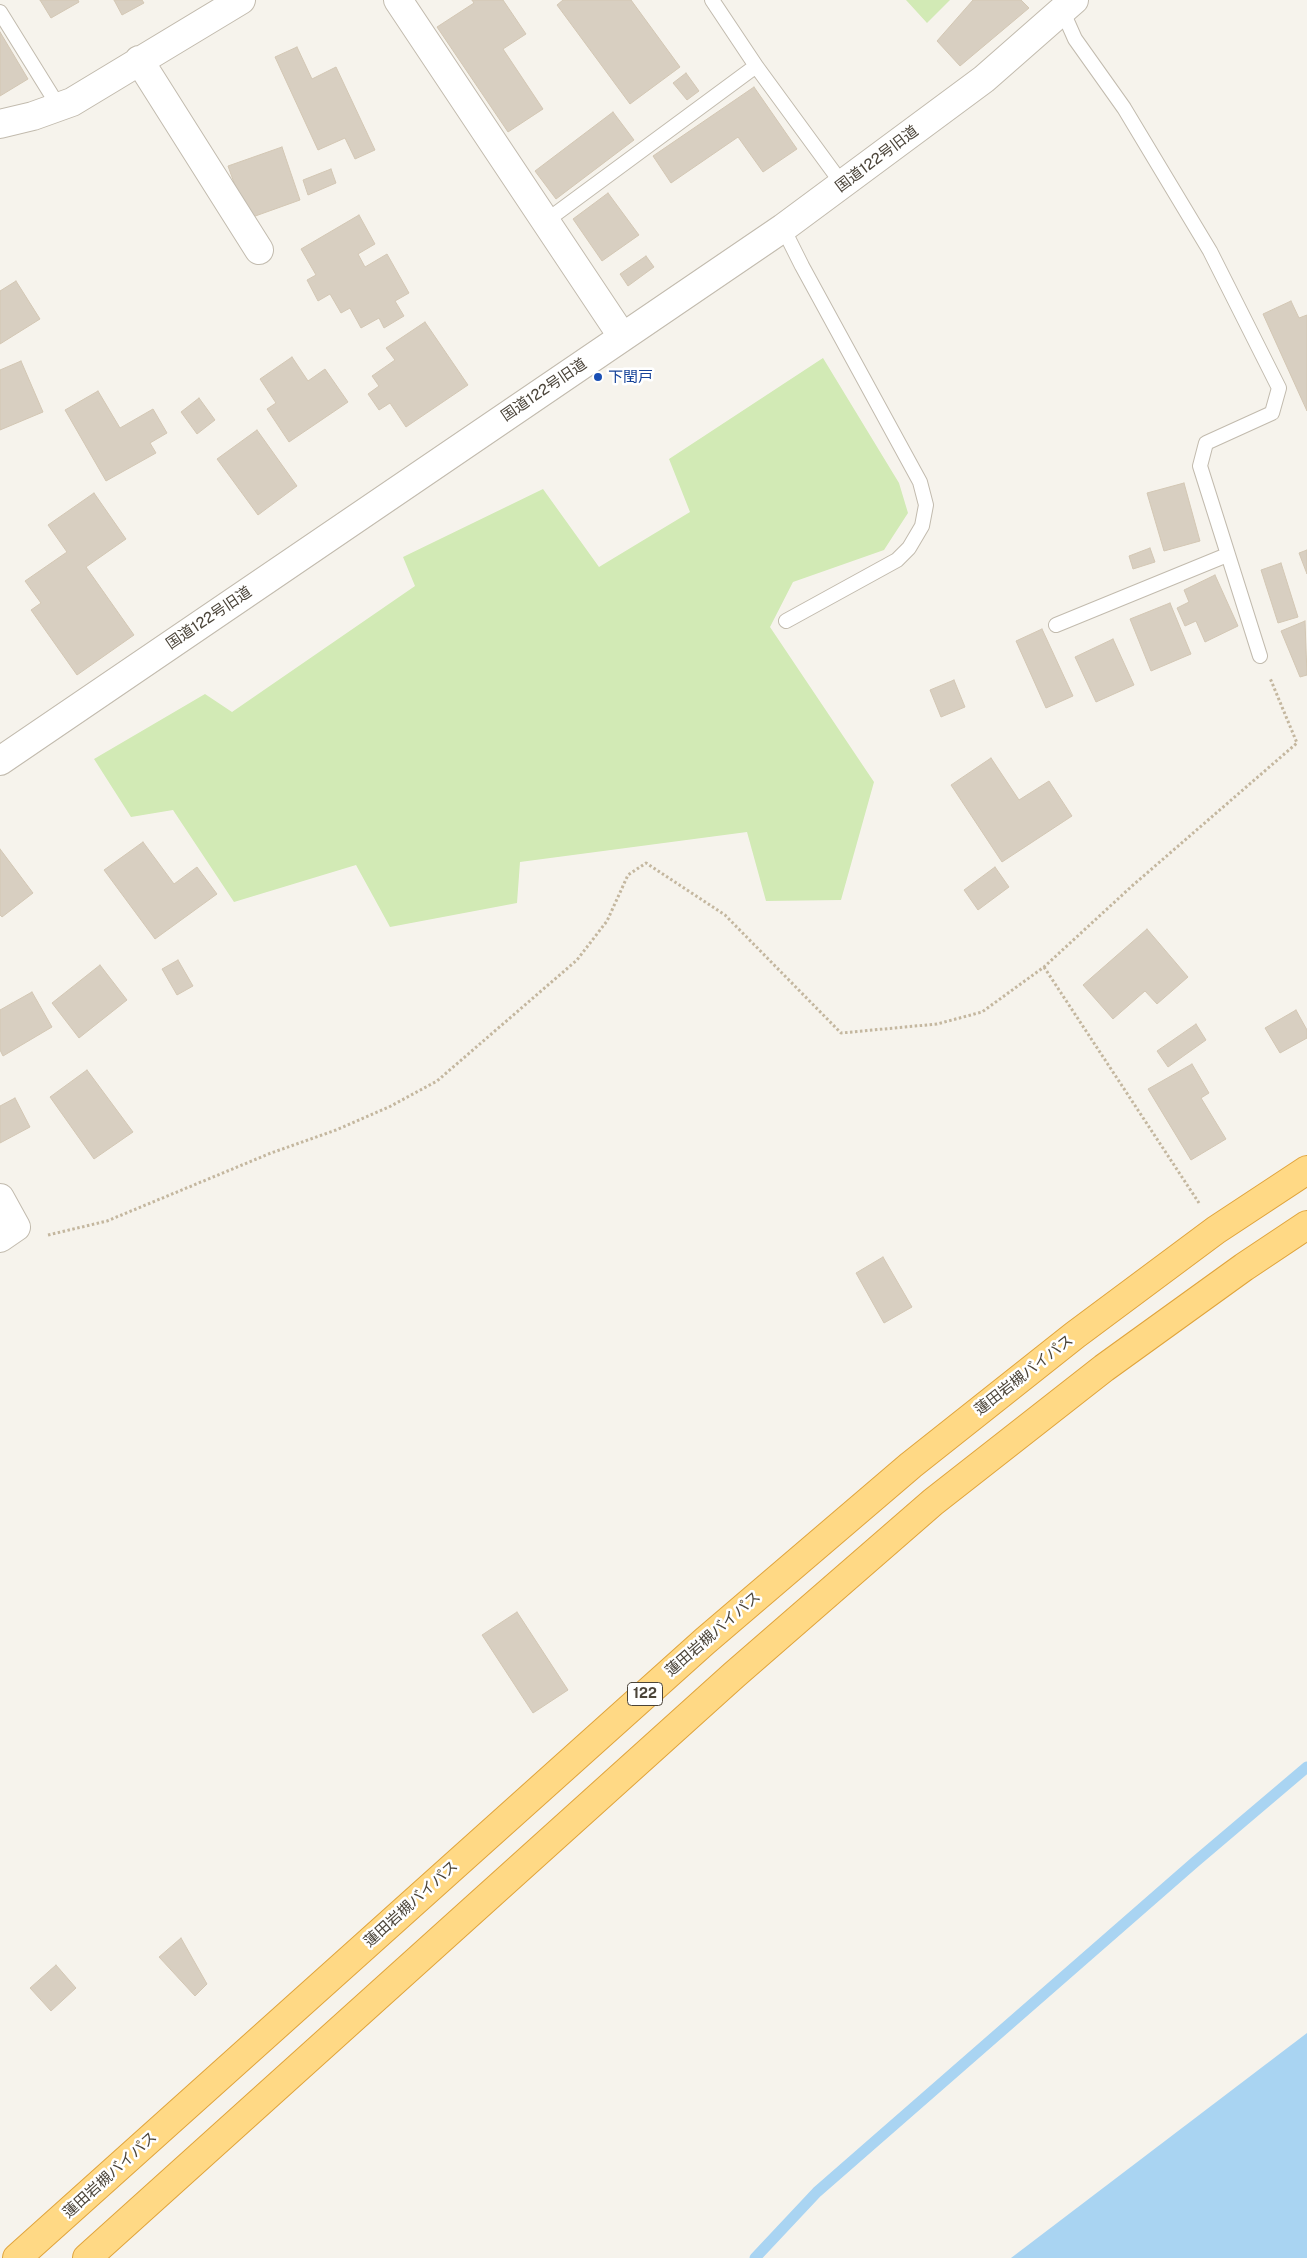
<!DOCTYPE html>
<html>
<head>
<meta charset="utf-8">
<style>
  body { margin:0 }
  canvas { display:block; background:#f6f3ec }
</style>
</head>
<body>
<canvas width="1307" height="2258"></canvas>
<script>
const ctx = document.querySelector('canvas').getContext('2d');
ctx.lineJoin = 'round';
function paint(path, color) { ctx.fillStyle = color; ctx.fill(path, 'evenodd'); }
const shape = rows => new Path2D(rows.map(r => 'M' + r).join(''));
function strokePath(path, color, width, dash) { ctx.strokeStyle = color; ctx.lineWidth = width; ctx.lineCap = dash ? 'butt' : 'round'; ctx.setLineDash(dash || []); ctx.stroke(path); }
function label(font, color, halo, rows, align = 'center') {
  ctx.font = font + ' "Public Sans","Noto Sans JP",sans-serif'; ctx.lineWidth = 5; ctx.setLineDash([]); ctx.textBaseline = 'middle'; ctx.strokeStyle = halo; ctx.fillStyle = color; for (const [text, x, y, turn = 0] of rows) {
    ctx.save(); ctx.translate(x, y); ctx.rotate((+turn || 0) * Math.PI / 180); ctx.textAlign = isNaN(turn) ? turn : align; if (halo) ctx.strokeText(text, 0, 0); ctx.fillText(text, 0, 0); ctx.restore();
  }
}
const green = shape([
  [906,0,950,0,927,23],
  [823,358,899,483,908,513,884,550,793,582,770,627,874,782,841,900,766,901,747,832,520,862,517,903,390,927,356,865,234,902,173,810,131,817,94,759,205,694,232,712,415,586,403,557,543,489,599,567,690,512,669,459]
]);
const water = shape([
  [1307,2033,1307,2258,1011,2258]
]);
const stream = shape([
  [755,2258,817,2192,1195,1862,1307,1767]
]);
const building = shape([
  [40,0,78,0,79,2,51,18,40,0],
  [114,0,142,0,144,3,122,15,114,0],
  [472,0,503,0,526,34,503,49,543,109,508,132,437,27,474,3,472,0],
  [563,0,631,0,680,67,630,104,557,5,563,0],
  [973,0,1021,0,1029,8,960,66,937,41,973,0],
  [0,32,28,79,0,96,0,32],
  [297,47,312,79,336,67,375,150,355,159,345,138,318,150,275,57,297,47],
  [686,73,699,91,687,100,673,83,686,73],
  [754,87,797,149,763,172,738,137,671,183,653,156,754,87],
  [613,112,634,140,556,199,535,171,613,112],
  [282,147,300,200,247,219,228,166,282,147],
  [331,169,336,183,308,195,303,180,331,169],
  [608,193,639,235,602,261,573,219,608,193],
  [359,215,375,244,358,254,365,267,387,254,409,293,395,301,404,316,384,328,379,318,361,328,350,308,341,313,330,294,318,301,307,280,316,275,301,249,359,215],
  [646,256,654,267,628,286,620,274,646,256],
  [16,281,40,319,0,344,0,291,16,281],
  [1291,301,1299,318,1307,315,1307,411,1263,314,1291,301],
  [425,322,468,385,406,427,390,403,379,410,368,394,379,386,372,376,395,360,386,348,425,322],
  [292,357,308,381,325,369,348,402,289,442,267,409,276,403,260,379,292,357],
  [21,361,43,412,0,430,0,370,21,361],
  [98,391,120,428,153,409,167,433,150,443,156,453,106,481,65,410,98,391],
  [199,398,215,420,197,434,181,412,199,398],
  [257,430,297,486,258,515,217,459,257,430],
  [1184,483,1200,541,1164,551,1147,493,1184,483],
  [94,493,126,539,86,567,134,635,77,675,31,610,41,603,25,581,67,552,48,525,94,493],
  [1150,548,1155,562,1133,569,1129,556,1150,548],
  [1307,550,1307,574,1299,553,1307,550],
  [1281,563,1298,617,1278,623,1261,570,1281,563],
  [1215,575,1238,626,1205,642,1196,621,1185,626,1177,608,1189,602,1184,590,1215,575],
  [1170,603,1191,654,1151,671,1130,619,1170,603],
  [1305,621,1307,675,1300,677,1281,631,1305,621],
  [1042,629,1073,696,1046,708,1016,641,1042,629],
  [1113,639,1134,685,1096,702,1075,657,1113,639],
  [954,680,965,707,941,717,930,690,954,680],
  [991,758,1019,800,1049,781,1072,816,1002,862,951,785,991,758],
  [143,842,174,884,197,867,217,894,155,939,104,870,143,842],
  [0,849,33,893,2,917,0,915,0,849],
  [995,867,1009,887,978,910,964,890,995,867],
  [1147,929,1188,977,1157,1004,1145,991,1113,1019,1083,985,1147,929],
  [178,960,193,986,177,995,162,969,178,960],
  [100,965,127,1000,79,1038,52,1003,100,965],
  [32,992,52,1027,3,1056,0,1050,0,1010,32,992],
  [1296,1010,1307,1030,1307,1038,1280,1053,1265,1028,1296,1010],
  [1196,1024,1206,1040,1168,1067,1157,1051,1196,1024],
  [1192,1064,1209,1093,1201,1098,1226,1139,1191,1160,1148,1089,1192,1064],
  [87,1070,133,1132,94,1159,50,1097,87,1070],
  [15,1098,30,1127,0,1143,0,1106,15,1098],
  [883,1257,912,1307,884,1323,856,1273,883,1257],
  [517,1612,568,1690,533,1713,482,1635,517,1612],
  [181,1938,207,1984,195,1996,159,1957,181,1938],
  [56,1965,76,1988,51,2011,30,1988,56,1965]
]);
const path = shape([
  [1044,967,1199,1203],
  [48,1235,107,1221,271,1153,336,1130,389,1107,437,1081,577,960,607,921,628,875,646,863,725,915,841,1033,937,1024,982,1012,1044,967,1132,886,1297,743,1270,678]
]);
const service = shape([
  [712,0,756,66],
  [0,12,59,107],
  [1063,12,1075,39,1124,108,1210,251,1279,388,1272,413,1206,443,1200,466,1260,656],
  [546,221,756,66,843,185],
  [783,228,802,266,920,482,926,505,922,526,909,548,897,560,786,621],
  [1056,625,1227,555]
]);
const minor = shape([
  [398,0,622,336],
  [139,60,259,250],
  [0,124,33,116,72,102,241,0],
  [0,1198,16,1227,0,1238]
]);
const tertiary = shape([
  [0,761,783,228,984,79,1074,0]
]);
const trunk = shape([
  [17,2258,705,1641,911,1465,1075,1335,1216,1230,1307,1170],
  [87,2258,734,1675,933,1502,1104,1368,1244,1267,1307,1225]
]);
const markers = [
  [598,377,5,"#1a4fb4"]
];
const shields = [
  [645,1694,35]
];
const shieldNames = [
  ["122",645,1694]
];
const streetNames = [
  ["国道122号旧道",877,159,-37],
  ["国道122号旧道",544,390,-34],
  ["国道122号旧道",209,618,-34],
  ["蓮田岩槻バイパス",1024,1375,-38],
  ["蓮田岩槻バイパス",713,1634,-41],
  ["蓮田岩槻バイパス",411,1904,-42],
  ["蓮田岩槻バイパス",110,2175,-42]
];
const transitNames = [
  ["下閏戸",608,377]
];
paint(green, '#d2eab5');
paint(water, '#a9d4f2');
strokePath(stream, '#a9d4f2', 11);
paint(building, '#d8cfc1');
strokePath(building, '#d3c7b4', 1);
strokePath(service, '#c2bbae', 16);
strokePath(minor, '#c2bbae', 30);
strokePath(tertiary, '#c2bbae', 30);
strokePath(trunk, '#e0a43c', 30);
strokePath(path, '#c4b79f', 3, [2.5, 2.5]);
strokePath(service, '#fff', 14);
strokePath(minor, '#fff', 28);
strokePath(tertiary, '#fff', 28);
strokePath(trunk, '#ffd985', 28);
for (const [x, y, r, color] of markers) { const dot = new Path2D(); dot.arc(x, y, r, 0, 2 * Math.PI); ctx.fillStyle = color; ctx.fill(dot); strokePath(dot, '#fff', 2); }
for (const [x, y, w] of shields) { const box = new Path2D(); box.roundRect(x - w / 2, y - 11.5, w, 23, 4); ctx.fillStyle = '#fff'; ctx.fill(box); strokePath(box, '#4b4439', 1); }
label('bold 14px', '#4b4439', null, shieldNames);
label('15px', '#4b4439', '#fff', streetNames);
label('15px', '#164399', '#fff', transitNames, 'left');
</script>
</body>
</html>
